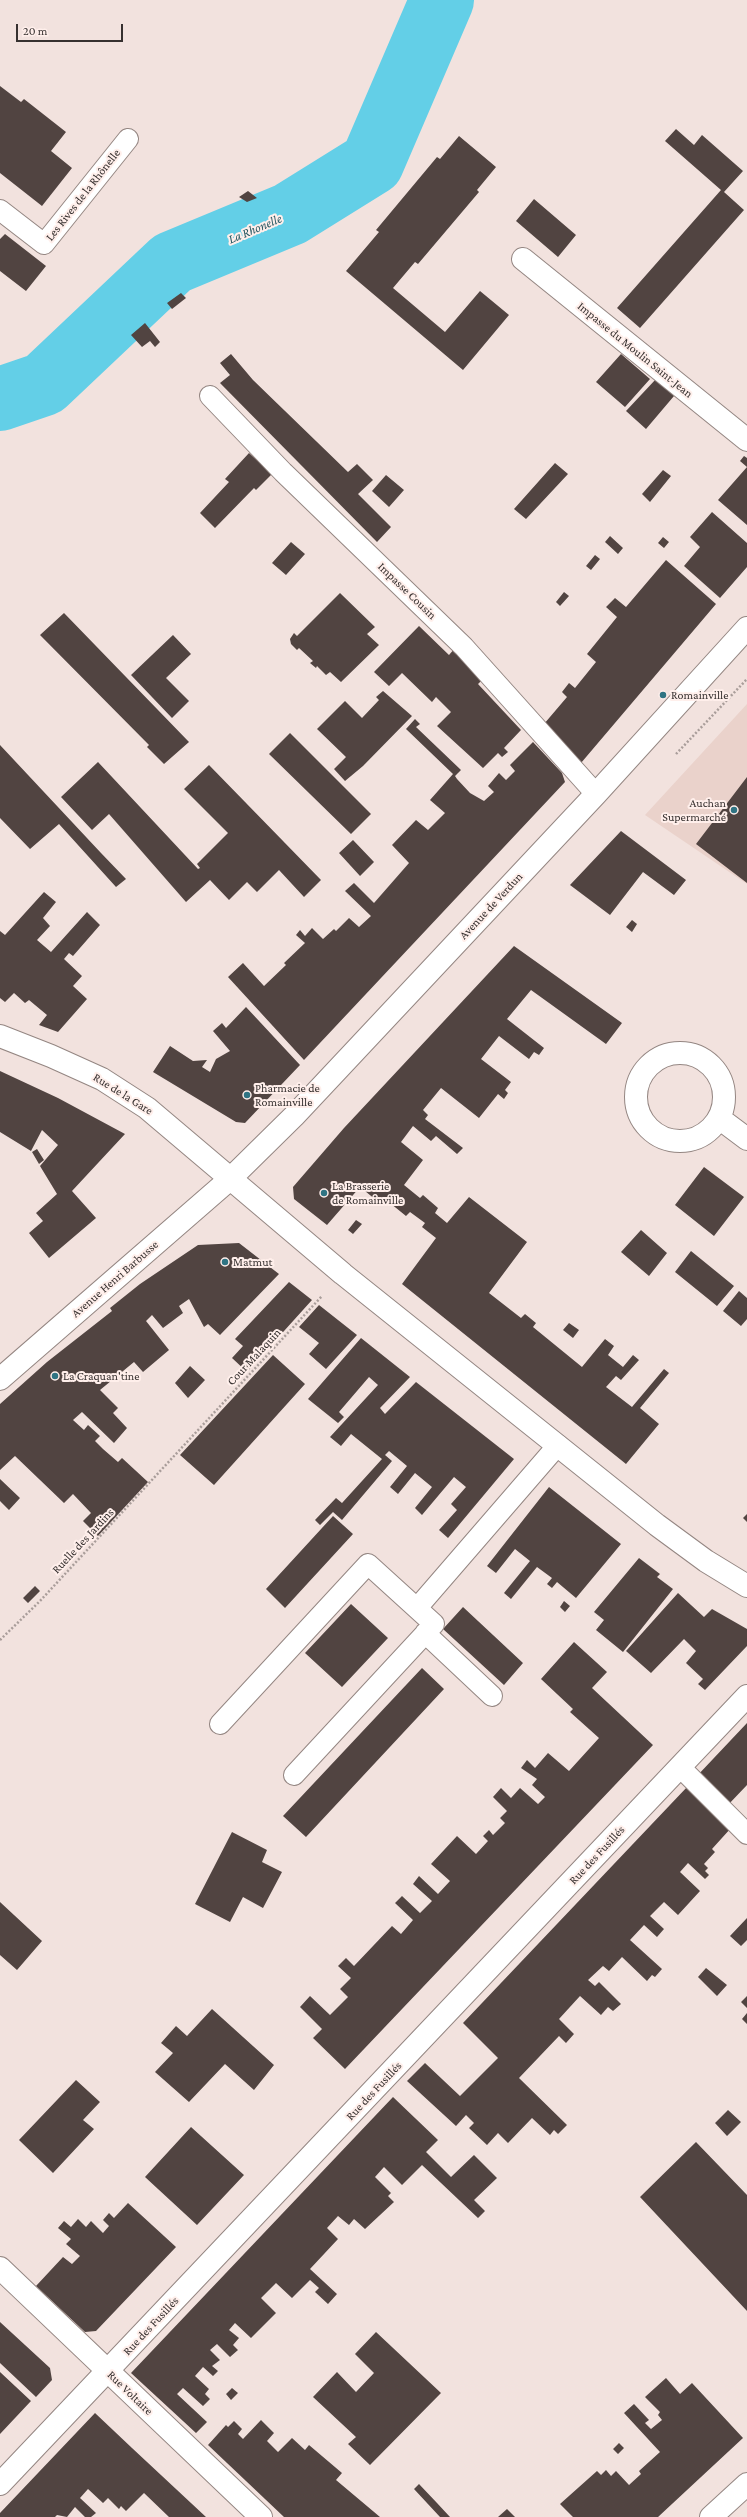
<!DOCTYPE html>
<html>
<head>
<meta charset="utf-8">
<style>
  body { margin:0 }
  #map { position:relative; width:747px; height:2517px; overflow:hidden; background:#f2e2de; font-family:"Crimson Pro",serif }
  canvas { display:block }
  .scale { position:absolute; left:16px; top:24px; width:107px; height:18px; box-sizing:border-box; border:2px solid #36302f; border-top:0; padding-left:5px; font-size:12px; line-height:14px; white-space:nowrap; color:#36302f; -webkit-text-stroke:3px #ffefeb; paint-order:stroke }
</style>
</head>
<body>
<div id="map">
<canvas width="747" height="2517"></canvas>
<div class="scale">20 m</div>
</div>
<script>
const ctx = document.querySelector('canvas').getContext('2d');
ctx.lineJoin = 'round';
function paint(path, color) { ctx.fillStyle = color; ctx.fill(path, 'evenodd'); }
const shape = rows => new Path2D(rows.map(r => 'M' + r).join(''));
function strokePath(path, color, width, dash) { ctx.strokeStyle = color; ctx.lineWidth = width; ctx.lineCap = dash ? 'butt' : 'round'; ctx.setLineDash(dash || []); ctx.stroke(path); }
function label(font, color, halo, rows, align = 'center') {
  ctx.font = font + ' "Crimson Pro",serif'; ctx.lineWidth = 4; ctx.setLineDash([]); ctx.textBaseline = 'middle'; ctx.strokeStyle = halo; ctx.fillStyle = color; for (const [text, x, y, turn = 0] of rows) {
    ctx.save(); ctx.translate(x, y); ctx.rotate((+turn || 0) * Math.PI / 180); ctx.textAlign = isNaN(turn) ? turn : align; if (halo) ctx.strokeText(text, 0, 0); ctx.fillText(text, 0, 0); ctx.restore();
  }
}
const built = shape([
  [747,704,747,884,645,815]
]);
const river = shape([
  [0,399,44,384,172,263,290,214,372,163,442,0]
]);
const building = shape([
  [0,86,21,102,24,99,66,132,51,151,72,168,42,206,0,173],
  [676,129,694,145,702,135,743,171,724,192,744,210,640,328,617,308,721,190,665,141],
  [459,136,496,167,477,190,479,192,418,264,415,262,393,288,445,332,480,291,509,315,463,370,346,271,379,232,376,230,437,157,440,159],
  [248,191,257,198,247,202,239,197],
  [534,199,576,235,558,257,516,221],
  [5,234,46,266,26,291,0,271,0,239],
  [181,293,186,298,172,309,167,303],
  [145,323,160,342,155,347,150,341,142,347,131,335],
  [231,354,253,380,348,472,357,464,373,480,358,494,391,527,377,542,220,383,230,375,220,363],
  [621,354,650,379,625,407,596,382],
  [656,379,674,396,646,429,626,411],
  [249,453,272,474,256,490,254,488,215,528,200,513,229,482,225,479],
  [744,456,747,458,747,525,718,500,747,467,740,461],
  [555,463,568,474,526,519,514,509],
  [663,470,671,476,650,502,642,494],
  [386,475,404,490,389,507,372,491],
  [712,512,747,543,747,567,720,598,684,566,700,547,690,537],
  [610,536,623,548,618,554,605,542],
  [663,537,669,542,664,548,658,543],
  [291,542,305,554,286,575,272,563],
  [595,555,600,559,591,570,586,566],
  [666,560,716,604,581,763,544,724,567,697,562,692,569,683,575,688,596,662,587,654,617,617,606,607,615,598,626,607],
  [564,592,569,596,560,606,556,602],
  [340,593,375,627,367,634,379,645,341,682,330,672,326,675,317,666,316,668,310,663,313,661,299,648,297,650,291,644,290,639,294,633,297,636],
  [64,613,189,742,164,764,147,747,149,745,40,635],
  [419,626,449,655,455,648,485,677,478,684,521,730,504,748,508,752,502,757,498,753,483,768,437,726,451,712,436,697,432,702,402,673,389,686,374,672],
  [173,635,191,654,166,678,189,701,172,718,131,675],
  [383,691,412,716,363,766,345,781,334,769,346,757,317,729,345,701,362,718,379,700,376,697],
  [415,719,420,724,416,727,461,770,455,776,457,779,470,793,484,801,494,792,488,786,499,773,506,780,515,771,510,765,533,742,562,773,565,782,304,1060,228,977,243,963,264,986,286,965,284,963,305,943,296,935,300,930,305,936,312,928,323,939,334,929,336,931,349,918,359,927,371,916,345,891,354,883,374,903,409,863,392,845,416,820,428,830,445,813,430,800,453,774,406,729],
  [290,733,371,814,351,834,269,754],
  [0,745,101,853,126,879,116,887,59,824,30,849,0,818],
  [98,762,198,869,200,868,197,864,228,833,184,789,209,765,321,880,304,897,279,870,257,892,247,882,229,900,210,880,186,902,109,814,92,830,61,797],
  [747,777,747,883,696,844],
  [621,831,686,880,674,895,643,872,610,915,570,885],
  [353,840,374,862,360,876,339,853],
  [44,892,56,902,43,918,50,926,37,940,51,952,87,912,100,925,73,956,69,953,64,959,82,976,73,986,87,999,58,1032,39,1025,47,1015,29,1000,25,1003,14,993,5,1002,0,998,0,931,5,935],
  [632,920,637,924,632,932,626,927],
  [514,946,622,1023,606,1044,531,990,507,1019,544,1048,539,1055,534,1052,529,1059,499,1036,481,1059,511,1082,505,1090,508,1093,504,1099,498,1094,479,1118,441,1088,423,1110,428,1115,425,1119,463,1148,457,1154,436,1136,431,1141,413,1126,401,1142,423,1160,404,1185,420,1198,423,1195,438,1208,435,1213,447,1223,469,1197,527,1242,489,1293,521,1318,525,1314,536,1323,533,1327,582,1367,605,1339,614,1346,608,1355,623,1367,633,1355,639,1360,621,1380,616,1376,606,1387,632,1407,664,1369,669,1373,640,1408,659,1424,626,1464,402,1284,436,1238,422,1227,425,1223,410,1212,406,1216,385,1199,381,1204,360,1187,327,1225,294,1199,293,1187,344,1128],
  [246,1007,300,1065,245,1123,236,1122,153,1072,170,1046,193,1061,207,1060,202,1067,210,1072,216,1059,230,1051,213,1031,222,1023,226,1028],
  [0,1071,58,1098,125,1134,72,1191,96,1218,49,1258,29,1233,43,1221,36,1213,57,1194,40,1166,58,1145,42,1130,31,1151,0,1132],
  [37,1149,44,1160,39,1164,32,1152],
  [704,1167,744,1197,714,1236,675,1205],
  [356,1220,362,1224,353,1234,348,1230],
  [641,1230,667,1253,649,1276,621,1252],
  [239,1243,279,1274,220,1335,208,1324,204,1327,189,1299,179,1306,183,1313,163,1328,152,1315,146,1321,169,1350,143,1372,134,1362,100,1390,118,1408,113,1413,127,1428,114,1443,82,1412,73,1420,84,1430,88,1425,100,1436,95,1441,103,1449,118,1462,122,1458,148,1482,98,1536,83,1521,91,1513,73,1494,64,1503,15,1456,0,1470,0,1404,47,1362,112,1311,110,1308,140,1284,198,1245],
  [691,1251,734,1286,717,1306,675,1272],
  [289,1282,312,1300,247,1372,232,1358,243,1346,235,1339],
  [739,1291,747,1298,747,1319,741,1326,723,1311],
  [319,1305,357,1335,326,1369,309,1354,319,1343,299,1327],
  [569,1323,579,1330,573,1338,563,1330],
  [361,1338,410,1377,380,1408,385,1414,416,1382,514,1459,448,1538,439,1530,457,1510,451,1504,466,1487,454,1477,422,1515,415,1508,432,1487,415,1473,398,1494,390,1487,407,1466,389,1451,385,1455,392,1461,342,1520,333,1512,320,1525,315,1520,336,1498,342,1503,382,1459,351,1434,341,1446,330,1437,378,1385,369,1377,339,1412,344,1417,338,1423,308,1399],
  [273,1355,305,1384,214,1485,180,1455],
  [190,1366,205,1380,188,1398,175,1383],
  [0,1479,20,1498,9,1510,0,1501],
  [549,1487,621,1544,576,1598,557,1582,552,1588,547,1584,552,1578,537,1567,511,1599,504,1593,530,1561,515,1549,496,1573,487,1566],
  [747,1514,747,1522,743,1518],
  [333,1516,353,1534,285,1608,266,1589],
  [639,1558,660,1574,657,1577,673,1589,623,1652,596,1630,604,1620,594,1612],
  [35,1586,40,1591,28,1603,23,1598],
  [678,1593,704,1617,712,1609,747,1629,747,1646,705,1690,698,1684,703,1679,686,1663,696,1651,684,1639,651,1673,626,1651],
  [564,1601,570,1606,565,1612,560,1607],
  [351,1604,388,1638,342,1687,305,1653],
  [463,1607,523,1663,504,1685,443,1629],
  [574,1642,607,1672,592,1688,653,1745,345,2069,313,2038,322,2029,300,2007,310,1996,330,2015,348,1997,340,1989,351,1978,338,1966,346,1958,354,1966,392,1926,401,1934,413,1920,395,1903,402,1896,420,1913,432,1901,413,1884,419,1876,438,1894,450,1881,431,1864,457,1836,476,1854,488,1841,483,1836,489,1830,493,1835,505,1823,500,1818,507,1811,493,1797,501,1788,511,1798,520,1788,538,1804,545,1797,532,1785,537,1779,521,1768,527,1760,535,1768,548,1753,569,1771,599,1738,570,1712,573,1709,541,1679],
  [422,1668,444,1689,306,1837,283,1816],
  [747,1723,747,1785,727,1806,696,1777],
  [688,1786,731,1828,712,1849,715,1852,704,1864,708,1868,705,1871,709,1875,705,1879,688,1863,680,1872,700,1891,678,1915,664,1902,650,1916,664,1929,657,1937,644,1925,630,1940,662,1969,655,1977,652,1975,647,1981,622,1957,609,1971,603,1966,588,1980,595,1986,599,1982,621,2004,613,2011,608,2007,601,2015,580,1996,559,2019,574,2034,566,2043,559,2036,519,2078,567,2125,558,2134,554,2130,550,2135,532,2118,508,2143,498,2133,487,2145,469,2128,474,2123,466,2115,456,2126,407,2081,425,2063,460,2096,498,2058,463,2023],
  [232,1832,267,1850,262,1862,282,1872,263,1908,243,1897,230,1922,195,1904],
  [0,1902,42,1941,17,1970,0,1955],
  [747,1918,747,1940,741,1946,730,1936],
  [706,1968,727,1985,717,1996,698,1977],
  [747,1996,747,2008,741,2002],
  [212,2009,274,2065,254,2090,225,2064,189,2102,155,2072,173,2053,161,2043,176,2026,187,2036],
  [747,2013,747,2024,742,2019],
  [76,2080,100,2102,83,2120,94,2129,53,2173,19,2140],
  [393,2097,438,2140,426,2152,451,2177,474,2155,497,2178,474,2200,485,2211,478,2218,422,2165,402,2185,384,2167,375,2177,391,2193,388,2196,394,2202,365,2229,354,2219,349,2225,338,2216,327,2228,338,2239,310,2269,337,2294,328,2304,315,2292,319,2288,310,2280,292,2298,276,2283,261,2298,276,2313,251,2338,235,2323,229,2330,239,2338,233,2345,238,2350,230,2357,217,2344,210,2350,220,2360,212,2366,218,2371,213,2376,203,2367,195,2376,209,2389,205,2394,210,2399,203,2406,183,2388,177,2394,207,2422,196,2433,131,2373],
  [728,2110,741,2122,727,2136,715,2123],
  [191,2127,244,2175,197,2225,145,2177],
  [696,2142,747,2195,747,2311,640,2197],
  [128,2203,176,2247,96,2331,85,2332,36,2286,63,2257,72,2264,80,2256,66,2244,71,2239,58,2228,64,2221,71,2227,78,2219,86,2227,91,2221,103,2233,109,2226,103,2220,109,2213,114,2218],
  [0,2322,50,2368,52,2380,36,2397,0,2363],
  [376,2332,441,2393,370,2465,348,2444,356,2437,313,2397,337,2372,356,2392,374,2373,355,2354],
  [0,2372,31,2401,0,2434],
  [666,2378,680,2394,692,2383,743,2438,658,2517,573,2517,560,2504,597,2471,601,2475,606,2470,611,2476,616,2471,629,2485,641,2474,639,2471,660,2452,624,2413,634,2404,649,2420,645,2423,651,2429,662,2420,658,2415,660,2412,645,2397],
  [232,2388,238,2393,231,2400,226,2394],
  [95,2413,132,2448,206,2517,169,2517,144,2493,126,2511,121,2506,119,2509,108,2498,103,2503,88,2489,80,2498,96,2513,91,2517,85,2517,75,2507,67,2517,57,2515,55,2517,0,2517,0,2513],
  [261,2420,274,2433,267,2441,278,2452,292,2438,305,2450,309,2445,342,2473,336,2480,380,2517,284,2517,208,2445,226,2425,228,2427,234,2421,242,2429,238,2434,243,2439],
  [619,2443,624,2448,618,2454,613,2449],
  [419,2484,437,2503,450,2517,440,2517,414,2489],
  [507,2509,515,2517,498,2517]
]);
const path = shape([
  [676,754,747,679],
  [0,1640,40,1601,322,1296]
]);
const lane = shape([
  [0,210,44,244,128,139],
  [210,396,283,472,464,647,596,794],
  [417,1608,558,1445],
  [425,1633,492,1696],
  [220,1724,368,1564,434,1624,294,1775],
  [680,1767,747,1834]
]);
const street = shape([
  [523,259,747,440],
  '636 1097a44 44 0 1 1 88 0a44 44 0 1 1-88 0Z',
  [719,1118,747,1139],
  [0,2268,261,2517],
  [0,2484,747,1696],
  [711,2517,747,2484]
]);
const secondary = shape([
  [0,1036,51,1056,102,1079,147,1108,343,1274,657,1525,706,1561,747,1586],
  [0,1379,230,1179,294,1116,596,794,747,628]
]);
const markers = [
  [663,695,4,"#2f7483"],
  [734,810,4,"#2f7483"],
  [247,1095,4,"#2f7483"],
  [324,1193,4,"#2f7483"],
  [225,1262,4,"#2f7483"],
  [55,1376,4,"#2f7483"]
];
const streetNames = [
  ["Les Rives de la Rhônelle",83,195,-52],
  ["Impasse du Moulin Saint-Jean",635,350,39],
  ["Impasse Cousin",407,591,44],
  ["Avenue de Verdun",491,906,-47],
  ["Rue de la Gare",123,1094,32],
  ["Avenue Henri Barbusse",115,1279,-41],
  ["Cour Malaquin",254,1357,-47],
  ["Ruelle des Jardins",83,1541,-47],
  ["Rue des Fusillés",597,1855,-47],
  ["Rue des Fusillés",374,2091,-47],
  ["Rue des Fusillés",151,2326,-47],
  ["Rue Voltaire",130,2393,44]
];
const poiNames = [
  ["Romainville",671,695],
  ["Auchan",726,803,"right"],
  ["Supermarché",726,817,"right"],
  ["Pharmacie de",255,1088],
  ["Romainville",255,1102],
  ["La Brasserie",332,1186],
  ["de Romainville",332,1200],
  ["Matmut",233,1262],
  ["La Craquan'tine",63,1376]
];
const waterNames = [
  ["La Rhonelle",255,229,-23]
];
paint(built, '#ead2cb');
strokePath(river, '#63cfe7', 64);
paint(building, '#514441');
strokePath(lane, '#948682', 22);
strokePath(street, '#948682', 24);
strokePath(secondary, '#948682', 24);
strokePath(path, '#a99d9a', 2.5, [2, 2]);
strokePath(lane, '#fff', 20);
strokePath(street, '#fff', 22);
strokePath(secondary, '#fff', 22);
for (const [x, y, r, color] of markers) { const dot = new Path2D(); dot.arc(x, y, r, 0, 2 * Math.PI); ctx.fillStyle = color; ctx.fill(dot); strokePath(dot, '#ffefeb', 1.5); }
label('12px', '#36302f', '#ffefeb', streetNames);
label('12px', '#36302f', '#ffefeb', poiNames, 'left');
label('italic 13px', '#2b5a64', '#ffefeb', waterNames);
</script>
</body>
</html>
